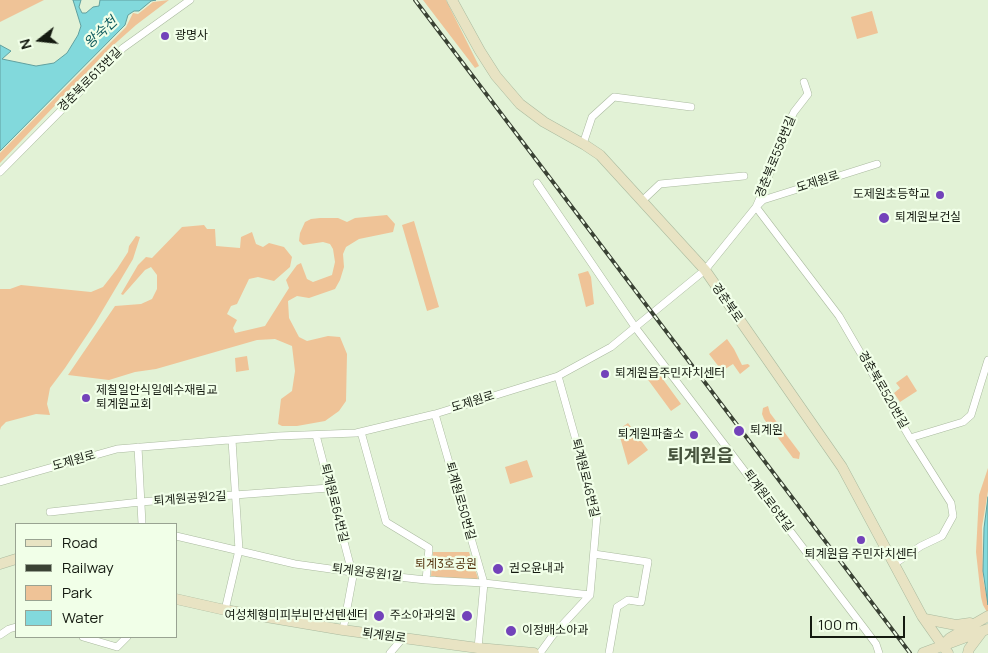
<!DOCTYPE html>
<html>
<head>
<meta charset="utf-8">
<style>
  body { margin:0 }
  #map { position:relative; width:988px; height:653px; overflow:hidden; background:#e2f2d6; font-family:Manrope,sans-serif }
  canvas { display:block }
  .legend { position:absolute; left:15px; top:523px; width:162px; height:115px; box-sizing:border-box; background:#f1ffe8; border:1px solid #99a392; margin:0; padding:6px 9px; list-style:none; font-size:15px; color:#141a10 }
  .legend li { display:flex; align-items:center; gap:10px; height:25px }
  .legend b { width:25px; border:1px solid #99a392 }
  .north { position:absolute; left:15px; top:15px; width:50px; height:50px; -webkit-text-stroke:4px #f1ffe8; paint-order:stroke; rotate:254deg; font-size:14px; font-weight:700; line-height:20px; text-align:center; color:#141a10 }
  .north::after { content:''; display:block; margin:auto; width:18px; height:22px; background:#141a10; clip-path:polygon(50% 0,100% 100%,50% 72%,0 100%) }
  .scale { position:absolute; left:810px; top:616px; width:95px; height:22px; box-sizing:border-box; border:2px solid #141a10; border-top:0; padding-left:6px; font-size:15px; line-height:18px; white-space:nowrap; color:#141a10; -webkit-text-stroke:4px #f1ffe8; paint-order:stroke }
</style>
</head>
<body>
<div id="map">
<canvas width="988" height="653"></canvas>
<ul class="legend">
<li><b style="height:6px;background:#e8e3c3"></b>Road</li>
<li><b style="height:6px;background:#3a4234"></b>Railway</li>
<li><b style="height:14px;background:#efc397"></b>Park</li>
<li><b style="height:14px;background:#82d9dc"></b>Water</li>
</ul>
<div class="north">N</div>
<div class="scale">100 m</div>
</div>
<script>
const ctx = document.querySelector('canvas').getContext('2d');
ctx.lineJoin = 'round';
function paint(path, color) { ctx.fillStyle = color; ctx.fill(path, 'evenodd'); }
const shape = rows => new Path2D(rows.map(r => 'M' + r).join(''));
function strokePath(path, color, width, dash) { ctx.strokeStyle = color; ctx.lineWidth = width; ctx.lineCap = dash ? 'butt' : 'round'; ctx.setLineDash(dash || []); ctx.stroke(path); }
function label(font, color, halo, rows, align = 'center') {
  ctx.font = font + ' Manrope,"Noto Sans KR",sans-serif'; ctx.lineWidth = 4.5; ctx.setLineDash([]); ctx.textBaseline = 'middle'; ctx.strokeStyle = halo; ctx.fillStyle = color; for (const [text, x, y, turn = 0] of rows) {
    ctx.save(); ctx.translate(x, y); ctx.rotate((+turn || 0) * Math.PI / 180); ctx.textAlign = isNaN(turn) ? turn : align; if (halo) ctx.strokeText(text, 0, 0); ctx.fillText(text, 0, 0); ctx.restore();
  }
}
const green = shape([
  [0,0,44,0,0,22],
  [169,0,136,25,109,49,0,163,0,153,126,27,133,13,138,14,153,2],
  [423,0,446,0,479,66,475,68],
  [872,11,878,33,857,39,851,17],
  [387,215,395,224,393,232,359,239,346,247,343,254,344,267,340,280,335,289,309,298,297,296,288,301,289,318,299,337,307,341,328,336,340,337,347,354,346,401,339,411,325,421,297,426,282,426,278,424,281,399,292,391,295,371,292,346,275,339,257,340,156,369,135,372,109,380,68,375,115,306,141,304,152,299,157,289,157,275,151,267,145,270,123,295,121,294,138,265,146,257,152,258,182,227,204,225,207,229,215,229,216,246,240,248,241,237,252,232,256,244,263,247,269,243,284,247,292,257,290,267,274,281,258,277,249,279,237,304,231,306,227,314,237,320,233,328,235,333,265,326,289,288,286,280,297,265,301,263,307,279,313,282,332,275,335,262,333,249,330,244,323,242,303,245,299,241,300,233,305,222,311,219,320,218,338,218,347,222,355,218],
  [414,221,439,307,427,311,402,225],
  [136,236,140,237,133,259,95,323,65,368,50,388,47,404,50,415,36,414,6,422,1,427,0,430,0,289,10,289,21,285,91,292,103,287,117,269,128,252,129,246],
  [588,271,591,277,594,304,586,307,578,274],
  [727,339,734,349,742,365,748,364,750,366,740,374,733,364,722,371,709,354],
  [247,356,249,370,236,372,235,358],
  [654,367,681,404,671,411,646,377,650,374,649,371],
  [907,375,917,391,900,402,894,393,900,388,896,383],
  [768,406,770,413,800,453,799,459,793,458,764,419,762,414,763,408],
  [628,423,648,450,628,465,618,430],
  [527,460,533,477,510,484,505,467],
  [988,468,988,491,982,527,983,578,988,605,988,614,983,605,981,597,976,552,979,495],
  [433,552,469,552,478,578,476,580,438,579,435,576,431,576]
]);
const water = shape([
  [73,0,81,0,79,7,82,13,86,13,93,7,99,6,100,0,156,0,151,1,139,11,134,11,128,15,125,25,0,151,0,45,11,51,2,59,36,66,54,63,67,53,78,35,81,26,73,0],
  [988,497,988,605,983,571,984,528,988,497]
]);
const street = shape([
  [804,82,808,94,794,112,784,133,764,189,756,207,839,316,910,438,951,503,953,516,942,536,921,546,894,564],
  [583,144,592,117,614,97,691,107],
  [0,172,123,48,190,0],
  [537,183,635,327,864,628,876,644,879,653],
  [642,201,660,184,744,176],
  [435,414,484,583,478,648],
  [361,432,386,522,429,548,426,580],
  [316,435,353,576,343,630],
  [910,438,963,422,971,415,988,360],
  [138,447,142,524],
  [0,482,117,449,278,436,356,433,435,414,558,376,611,347,705,270,756,207,763,200,877,164],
  [50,512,140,502,329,488],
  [176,536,295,564,352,572,426,580,484,583,590,595],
  [594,554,648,562,641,602,628,600,617,607,609,653],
  [225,610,239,550,232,440],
  [0,635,9,629,16,627],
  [83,637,117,647,127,637],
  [390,653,403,638],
  [540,653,553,635,590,595,597,515,558,376]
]);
const secondary = shape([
  [452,0,480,51,496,76,520,104,544,122,585,145,600,155,705,270,842,467,922,616,948,653],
  [0,564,16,559],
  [176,599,225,610,343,630,478,648,534,653],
  [925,619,956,625,970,623],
  [946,642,950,638,988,616],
  [923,653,988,629],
  [968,653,969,649,981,633]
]);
const rail = shape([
  [415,0,910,653]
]);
const markers = [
  [165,36,5,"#7343ba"],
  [940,195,5,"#7343ba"],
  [884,218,6,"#7343ba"],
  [605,374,5,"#7343ba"],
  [86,398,5,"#7343ba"],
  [739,431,6,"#7343ba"],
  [694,435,5,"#7343ba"],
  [861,540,5,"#7343ba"],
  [498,569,6,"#7343ba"],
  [379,616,6,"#7343ba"],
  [467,616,6,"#7343ba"],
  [511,631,6,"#7343ba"]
];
const poiNames = [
  ["광명사",175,36],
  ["도제원초등학교",930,195,"right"],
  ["퇴계원보건실",895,218],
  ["퇴계원읍주민자치센터",615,374],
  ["제칠일안식일예수재림교",96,391],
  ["퇴계원교회",96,405],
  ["퇴계원",750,431],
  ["퇴계원파출소",684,435,"right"],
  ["퇴계원읍 주민자치센터",861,555,"center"],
  ["권오윤내과",509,569],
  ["여성체형미피부비만선텐센터",368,616,"right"],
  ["주소아과의원",456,616,"right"],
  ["이정배소아과",522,631]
];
const streetNames = [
  ["경춘북로613번길",90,80,-45],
  ["경춘북로558번길",776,157,-68],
  ["도제원로",818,182,-18],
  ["경춘북로",727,303,55],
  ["경춘북로520번길",883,390,60],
  ["도제원로",473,402,-17],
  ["도제원로",74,461,-16],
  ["퇴계원로46번길",585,478,76],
  ["퇴계원공원2길",190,499,-4],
  ["퇴계원로50번길",460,501,74],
  ["퇴계원로6번길",768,501,53],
  ["퇴계원로64번길",334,503,76],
  ["퇴계원공원1길",367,573,7],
  ["퇴계원로",384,636,8]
];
const parkNames = [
  ["퇴계3호공원",446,565]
];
const waterNames = [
  ["왕숙천",101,33,-43]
];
const districtNames = [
  ["퇴계원읍",700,457]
];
paint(green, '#efc397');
paint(water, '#82d9dc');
strokePath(water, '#61a09f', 1);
strokePath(street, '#aaba9f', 8);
strokePath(secondary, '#aaba9f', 11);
strokePath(street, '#fff', 7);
strokePath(secondary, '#e8e3c3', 10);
strokePath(rail, '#3a4234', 4);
strokePath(rail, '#f1ffe8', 2, [5.5]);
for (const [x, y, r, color] of markers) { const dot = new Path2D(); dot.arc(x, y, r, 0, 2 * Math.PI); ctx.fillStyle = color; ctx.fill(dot); strokePath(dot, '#f1ffe8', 2); }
label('12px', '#141a10', '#f1ffe8', poiNames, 'left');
label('12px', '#141a10', '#f1ffe8', streetNames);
label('12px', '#553510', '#f1ffe8', parkNames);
label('italic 14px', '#115c5f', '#f1ffe8', waterNames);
label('bold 18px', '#45523b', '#f1ffe8', districtNames);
</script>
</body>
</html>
